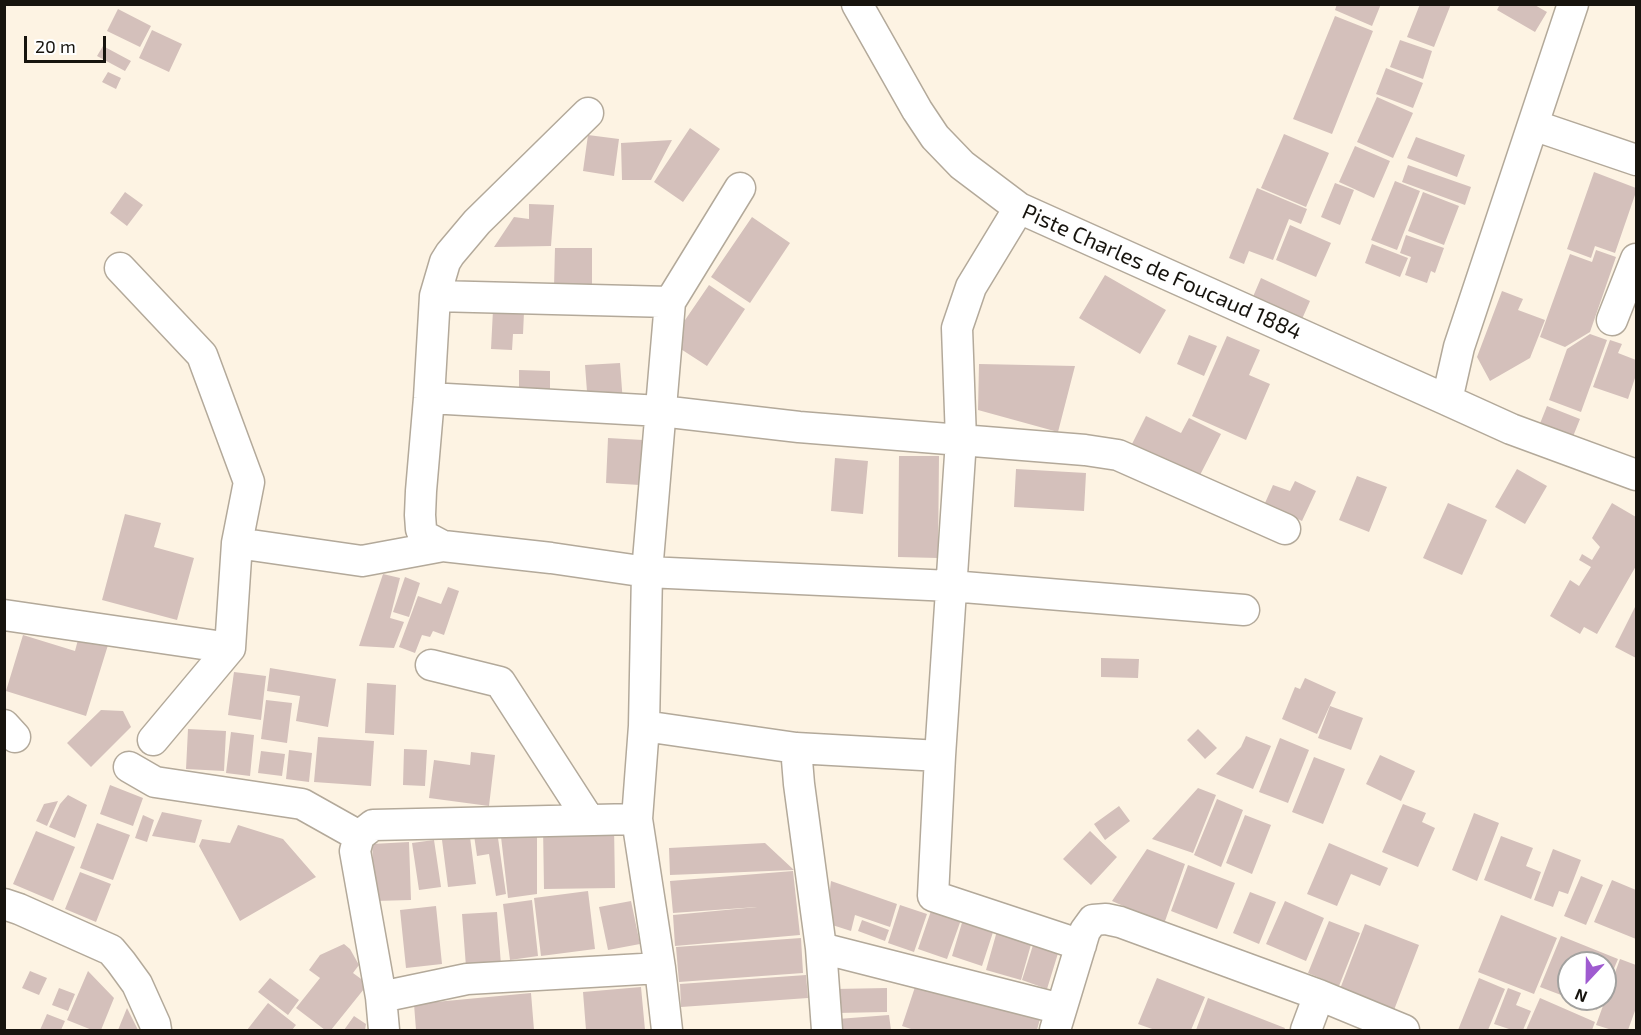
<!DOCTYPE html>
<html>
<head>
<meta charset="utf-8">
<style>
  body { margin:0 }
  #map { position:relative; width:1641px; height:1035px; overflow:hidden; background:#fdf3e3; font-family:"Exo 2",sans-serif }
  canvas { display:block }
  .frame { position:absolute; inset:0; border:6px solid #17140e; pointer-events:none }
  .north { position:absolute; left:1557px; top:951px; width:60px; height:60px; box-sizing:border-box; background:#fff; border:2px solid #a2a19f; border-radius:50%; rotate:202deg; font-size:16px; font-weight:700; line-height:24px; text-align:center; color:#17140e }
  .north::after { content:''; display:block; margin:auto; width:21px; height:27px; background:#9f5bd0; clip-path:polygon(50% 0,100% 100%,50% 72%,0 100%) }
  .scale { position:absolute; left:24px; top:36px; width:82px; height:27px; box-sizing:border-box; border:3px solid #17140e; border-top:0; padding-left:8px; font-size:18px; line-height:21px; white-space:nowrap; color:#17140e; -webkit-text-stroke:4px #fff; paint-order:stroke }
</style>
</head>
<body>
<div id="map">
<canvas width="1641" height="1035"></canvas>
<div class="frame"></div>
<div class="north">N</div>
<div class="scale">20 m</div>
</div>
<script>
const ctx = document.querySelector('canvas').getContext('2d');
ctx.lineJoin = 'round';
function paint(path, color) { ctx.fillStyle = color; ctx.fill(path, 'evenodd'); }
const shape = rows => new Path2D(rows.map(r => 'M' + r).join(''));
function strokePath(path, color, width, dash) { ctx.strokeStyle = color; ctx.lineWidth = width; ctx.lineCap = dash ? 'butt' : 'round'; ctx.setLineDash(dash || []); ctx.stroke(path); }
function label(font, color, halo, rows, align = 'center') {
  ctx.font = font + ' "Exo 2",sans-serif'; ctx.lineWidth = 4.5; ctx.setLineDash([]); ctx.textBaseline = 'middle'; ctx.strokeStyle = halo; ctx.fillStyle = color; for (const [text, x, y, turn = 0] of rows) {
    ctx.save(); ctx.translate(x, y); ctx.rotate((+turn || 0) * Math.PI / 180); ctx.textAlign = isNaN(turn) ? turn : align; if (halo) ctx.strokeText(text, 0, 0); ctx.fillText(text, 0, 0); ctx.restore();
  }
}
const building = shape([
  [1337,4,1381,4,1372,26,1335,10],
  [1420,4,1451,4,1434,47,1407,37],
  [1500,4,1533,4,1547,12,1535,32,1497,10],
  [118,9,151,26,140,47,107,31],
  [1335,16,1373,31,1332,134,1293,119],
  [152,30,182,44,169,72,139,58],
  [1400,40,1432,51,1423,79,1390,67],
  [103,46,131,61,125,71,97,56],
  [1386,68,1423,83,1413,108,1376,94],
  [108,72,121,78,116,89,102,82],
  [1377,97,1413,113,1393,158,1357,142],
  [690,128,720,149,683,202,654,182],
  [1284,134,1329,153,1306,207,1261,188],
  [588,135,619,139,614,176,583,171],
  [1416,137,1465,155,1457,177,1407,158],
  [672,140,651,180,622,180,621,143],
  [1355,146,1390,161,1374,198,1339,182],
  [1408,165,1471,187,1465,205,1402,182],
  [1594,172,1636,188,1636,192,1615,253,1595,246,1591,258,1567,249],
  [1395,181,1420,191,1397,250,1371,240],
  [1335,183,1354,190,1340,225,1321,217],
  [1257,188,1307,209,1301,224,1289,219,1273,260,1249,251,1244,264,1229,258],
  [125,192,143,205,127,226,110,213],
  [1423,192,1459,206,1444,245,1408,231],
  [529,204,554,205,551,246,494,247,514,217,529,219],
  [752,217,790,243,750,303,711,277],
  [1290,225,1331,243,1316,277,1276,260],
  [1406,235,1444,248,1435,273,1431,271,1427,283,1405,275,1411,257,1400,253],
  [1372,244,1408,258,1400,277,1365,263],
  [555,248,592,248,592,287,554,287],
  [1596,250,1616,257,1590,332,1565,347,1540,337,1570,254,1592,262],
  [1105,275,1166,310,1140,354,1079,318],
  [1261,278,1310,301,1298,328,1249,306],
  [709,285,745,309,707,366,670,342],
  [1502,291,1523,299,1518,310,1545,320,1530,358,1490,381,1477,357],
  [493,310,524,312,523,334,513,334,512,350,491,349],
  [1590,334,1607,340,1581,412,1549,400,1567,349],
  [1189,335,1217,346,1204,376,1177,364],
  [1227,336,1260,350,1249,375,1270,384,1246,440,1192,416],
  [1610,340,1622,344,1618,353,1636,360,1636,375,1628,399,1593,387],
  [620,363,623,403,588,405,585,365],
  [979,364,1075,366,1058,432,978,410],
  [519,370,550,371,550,389,519,388],
  [1547,406,1580,419,1572,439,1539,426],
  [1146,416,1181,433,1189,418,1221,434,1199,477,1132,444],
  [608,438,643,440,640,485,606,483],
  [899,456,939,456,938,558,898,557],
  [835,458,868,461,863,514,831,511],
  [1016,469,1086,473,1084,511,1014,507],
  [1517,469,1547,486,1525,524,1495,507],
  [1357,476,1387,487,1369,532,1339,520],
  [1295,481,1316,491,1302,521,1265,503,1273,485,1290,491],
  [1448,503,1487,520,1462,575,1423,558],
  [1612,503,1636,517,1636,566,1597,634,1584,627,1580,634,1550,616,1570,580,1579,586,1591,567,1579,560,1582,554,1592,560,1600,547,1592,538],
  [125,514,161,523,154,547,194,558,177,620,102,600],
  [383,574,400,578,390,618,404,622,394,648,359,646],
  [405,577,420,583,409,617,393,612],
  [448,587,459,591,444,635,433,631,430,637,422,635,415,653,399,647,418,596,441,604],
  [1636,605,1636,658,1615,647],
  [23,635,75,651,79,636,108,645,86,716,6,691],
  [1101,658,1139,659,1138,678,1101,677],
  [270,668,336,679,328,727,296,721,300,696,267,691],
  [234,672,266,676,261,720,228,715],
  [1305,678,1336,692,1317,734,1282,719,1295,687,1300,689],
  [367,683,396,685,394,735,365,733],
  [266,700,292,703,287,743,261,739],
  [1330,706,1363,718,1351,750,1318,738],
  [101,710,123,711,131,727,91,767,67,743],
  [188,729,226,731,224,771,186,769],
  [1198,729,1217,748,1205,759,1187,740],
  [231,732,254,735,250,776,226,773],
  [1246,736,1271,746,1253,789,1216,774,1241,747],
  [318,737,374,741,371,786,314,782],
  [1280,738,1309,750,1288,803,1259,792],
  [404,749,427,750,425,786,403,785],
  [289,750,312,753,309,782,286,779],
  [261,751,285,754,282,776,258,773],
  [471,752,495,755,489,806,429,798,434,760,470,765],
  [1380,755,1415,771,1401,801,1366,784],
  [1314,757,1345,769,1323,824,1292,812],
  [110,785,143,798,133,826,100,814],
  [1198,788,1216,795,1193,853,1152,839],
  [68,795,87,805,75,838,49,827,60,804],
  [1217,799,1243,810,1221,867,1194,855],
  [58,801,47,826,36,821,44,804],
  [1403,804,1426,813,1422,822,1435,828,1418,867,1382,852],
  [1119,806,1130,821,1105,840,1094,824],
  [162,812,202,820,195,843,152,836],
  [1474,813,1499,823,1477,881,1452,870],
  [143,815,154,820,147,842,135,838],
  [1245,815,1271,825,1252,874,1226,863],
  [97,823,130,835,113,880,80,868],
  [238,825,283,839,316,877,240,921,199,846,202,839,230,843],
  [614,825,615,888,544,889,543,826],
  [537,826,537,894,508,898,500,828],
  [36,831,75,847,53,901,13,884],
  [497,831,506,894,496,896,489,854,477,856,474,835],
  [1090,831,1117,857,1091,885,1063,859],
  [1501,836,1533,848,1526,866,1541,872,1531,899,1484,880],
  [470,837,476,884,448,887,442,840],
  [434,840,441,887,419,890,412,843],
  [409,842,411,900,375,901,372,844],
  [765,843,794,870,670,875,669,848],
  [1329,843,1388,868,1380,886,1351,874,1337,906,1307,894],
  [1147,849,1185,864,1164,924,1112,901],
  [1553,849,1581,860,1568,894,1559,891,1553,907,1534,900],
  [1188,865,1235,883,1217,929,1171,911],
  [793,871,800,935,675,946,673,915,757,907,673,913,670,881],
  [80,872,111,884,96,922,65,909],
  [1581,876,1603,885,1586,925,1564,916],
  [1612,880,1636,890,1636,939,1594,922],
  [831,881,897,904,890,927,855,915,851,931,826,923],
  [588,891,595,949,541,956,534,898],
  [1250,892,1276,902,1259,944,1233,933],
  [532,900,538,956,510,960,503,904],
  [631,901,640,944,608,950,599,907],
  [1285,901,1324,918,1306,961,1266,944],
  [900,905,927,914,914,952,888,943],
  [436,906,442,964,406,968,400,910],
  [932,908,962,917,947,959,918,949],
  [497,912,501,965,466,967,462,914],
  [1501,915,1557,938,1534,994,1478,972],
  [964,916,995,926,982,966,952,956],
  [862,920,889,930,885,941,858,931],
  [1329,921,1360,933,1339,986,1308,973],
  [1365,924,1419,945,1394,1010,1340,989],
  [997,931,1032,941,1021,980,986,970],
  [1561,936,1618,959,1605,990,1605,963,1569,963,1569,998,1540,987],
  [801,938,803,973,679,982,676,947],
  [1034,942,1059,950,1047,989,1022,980],
  [344,944,350,949,359,965,353,973,368,984,331,1030,325,1030,296,1008,320,978,309,970,320,955],
  [1620,959,1636,965,1636,1008,1628,1030,1612,1030,1596,1025],
  [30,971,47,978,39,995,22,988],
  [88,971,114,998,101,1030,92,1030,67,1020],
  [806,975,808,998,681,1007,680,984],
  [270,978,299,1000,288,1015,258,992],
  [1157,978,1205,997,1191,1030,1155,1030,1138,1024],
  [1479,978,1505,989,1488,1030,1458,1030],
  [641,987,645,1030,586,1030,583,992],
  [915,987,1044,1004,1037,1030,914,1030,902,1026],
  [59,988,75,994,68,1011,52,1005],
  [887,988,887,1012,836,1013,835,989],
  [1508,988,1521,993,1516,1005,1531,1011,1523,1030,1512,1030,1494,1024],
  [531,993,534,1030,416,1030,414,1004],
  [1208,998,1285,1028,1284,1030,1196,1030],
  [1540,998,1595,1022,1592,1030,1526,1030],
  [1571,999,1601,999,1597,1010],
  [268,1003,296,1025,292,1030,247,1030],
  [127,1008,138,1030,118,1030],
  [47,1014,65,1021,61,1030,40,1030],
  [889,1015,891,1030,839,1030,838,1019],
  [354,1016,366,1024,365,1030,344,1030]
]);
const street = shape([
  [857,4,917,110,935,137,962,165,1019,208,1447,400],
  [1573,4,1459,347,1447,400,1511,429,1636,475],
  [588,113,477,222,450,254,445,262,435,296,429,398,421,491,420,515,421,529,424,536,443,546,551,558,647,572,951,586,1244,610],
  [1533,125,1636,160],
  [1019,208,971,287,957,328,961,440,940,756,933,896,1081,945],
  [120,268,202,355,249,482,237,543,362,561,443,546],
  [435,296,670,302],
  [1612,320,1636,259],
  [429,398,661,411,799,427,1085,450,1118,455,1285,529],
  [4,615,230,648],
  [431,665,500,682,589,820],
  [4,725,15,737],
  [644,726,796,748,940,756],
  [153,740,230,648,237,543],
  [796,748,799,784,821,948,827,1030],
  [129,767,155,782,302,804,359,836],
  [637,819,644,726,647,572,670,302,740,188],
  [4,904,19,909,111,950,121,962,137,984,155,1024,156,1030],
  [821,948,1061,1009],
  [381,997,467,979,660,968],
  [384,1030,381,997,355,851,359,836,373,825,637,819,660,968,667,1030],
  [1055,1030,1085,931,1093,920,1106,919,1120,922,1319,995,1404,1030],
  [1306,1030,1319,995]
]);
const streetNames = [
  ["Piste Charles de Foucaud 1884",1162,272,24]
];
paint(building, '#d4c0bb');
strokePath(street, '#b3a99a', 33);
strokePath(street, '#fff', 30);
label('22px', '#17140e', '#fff', streetNames);
</script>
</body>
</html>
